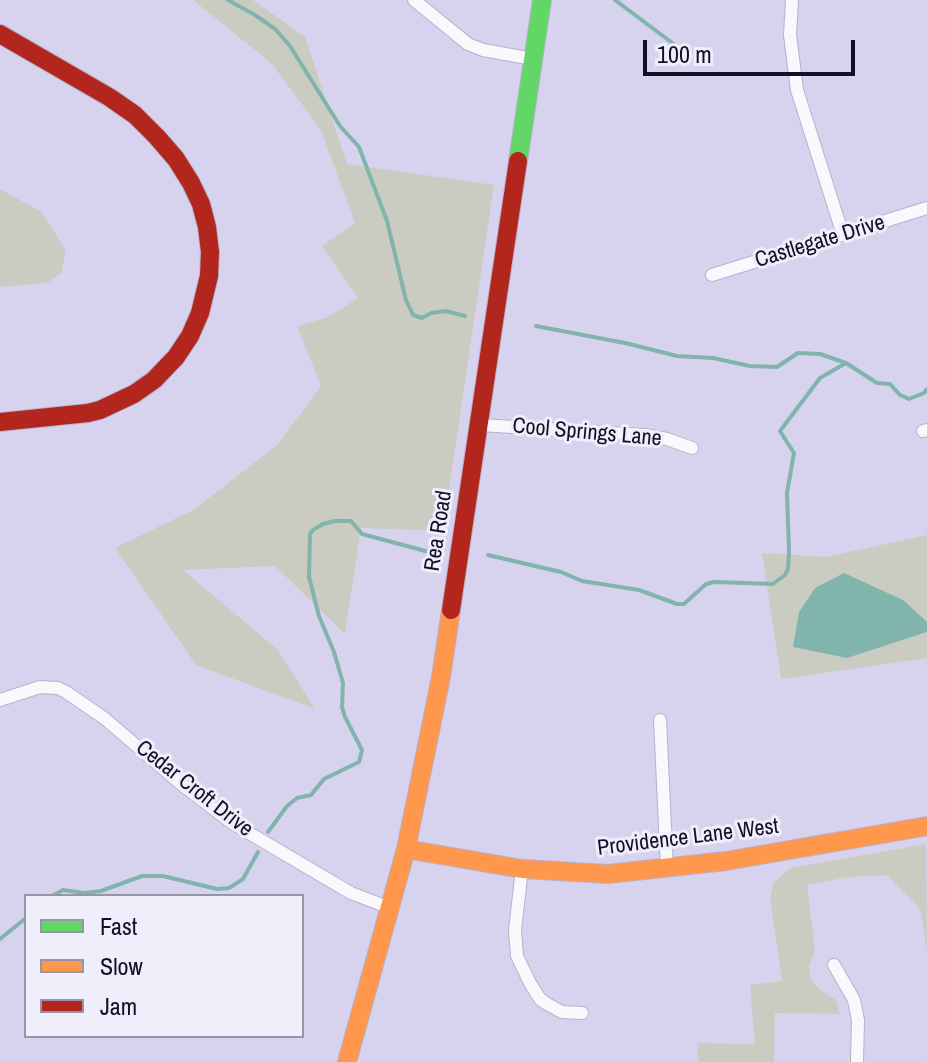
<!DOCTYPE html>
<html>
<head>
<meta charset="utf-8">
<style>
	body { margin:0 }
	#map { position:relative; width:927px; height:1062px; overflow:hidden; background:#d7d3ef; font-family:"Archivo Narrow",sans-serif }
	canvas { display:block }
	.legend { position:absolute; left:24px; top:894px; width:280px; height:144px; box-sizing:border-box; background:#efeefb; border:2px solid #9795a6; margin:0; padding:10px 14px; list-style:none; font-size:24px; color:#140f26 }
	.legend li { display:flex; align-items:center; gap:16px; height:40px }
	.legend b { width:40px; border:2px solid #9795a6 }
	.scale { position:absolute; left:643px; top:40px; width:212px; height:36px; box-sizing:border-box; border:4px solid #140f26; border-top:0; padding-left:10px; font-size:24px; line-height:28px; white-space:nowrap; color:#140f26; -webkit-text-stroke:6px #efeefb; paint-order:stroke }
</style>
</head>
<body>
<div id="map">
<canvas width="927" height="1062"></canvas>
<ul class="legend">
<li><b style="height:10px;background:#63d668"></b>Fast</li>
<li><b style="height:10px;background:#ff974d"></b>Slow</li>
<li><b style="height:10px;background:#b3261e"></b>Jam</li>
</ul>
<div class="scale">100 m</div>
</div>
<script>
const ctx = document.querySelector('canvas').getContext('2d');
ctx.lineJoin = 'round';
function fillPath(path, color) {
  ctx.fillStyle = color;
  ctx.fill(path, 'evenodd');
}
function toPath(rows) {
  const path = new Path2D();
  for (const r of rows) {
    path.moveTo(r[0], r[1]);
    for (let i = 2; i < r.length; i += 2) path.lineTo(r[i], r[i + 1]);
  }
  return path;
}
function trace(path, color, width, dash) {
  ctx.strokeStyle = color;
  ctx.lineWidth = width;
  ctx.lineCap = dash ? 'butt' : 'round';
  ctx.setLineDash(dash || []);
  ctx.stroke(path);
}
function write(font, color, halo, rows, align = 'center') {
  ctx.font = font + ' "Archivo Narrow",sans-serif';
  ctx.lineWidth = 6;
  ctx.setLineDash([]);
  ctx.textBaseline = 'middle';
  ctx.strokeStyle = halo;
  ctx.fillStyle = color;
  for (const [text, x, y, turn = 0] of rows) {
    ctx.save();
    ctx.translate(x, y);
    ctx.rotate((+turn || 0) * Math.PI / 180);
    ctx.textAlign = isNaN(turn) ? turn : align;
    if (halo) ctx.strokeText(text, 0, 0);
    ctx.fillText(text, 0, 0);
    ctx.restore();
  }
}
const green = toPath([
	[193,0,253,0,305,37,347,164,494,185,443,531,361,528,345,634,275,566,183,570,278,650,315,709,196,665,115,548,195,509,277,445,321,386,297,326,328,317,358,298,322,246,355,223,321,130,272,64],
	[0,189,42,212,66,251,61,273,47,283,0,287],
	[927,535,927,658,781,679,762,553,826,557],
	[926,844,927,949,920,909,886,875,849,877,807,885,815,950,809,966,811,978,819,989,836,1000,840,1014,775,1013,774,1062,698,1062,697,1043,755,1044,750,985,782,981,770,898,774,882,791,868]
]);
const water = toPath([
	[844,573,903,600,927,622,927,632,847,658,793,647,799,612,815,588]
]);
const stream = toPath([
	[228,0,255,15,275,29,290,46,340,126,359,147,387,221,406,300,413,315,422,318,431,313,446,311,465,316],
	[615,0,683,51],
	[536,326,625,343,677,356,713,358,750,366,777,367,798,353,820,354,846,363,877,383,890,384,900,395,909,399,924,393,927,389],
	[488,555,561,572,582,581,639,590,677,604,684,604,706,584,714,582,773,584,785,575,788,569,789,551,787,493,794,453,780,431,820,378,846,363],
	[268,832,287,806,297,798,311,795,324,779,359,762,362,750,345,717,342,707,343,683,334,652,319,616,309,577,310,534,313,530,323,524,335,521,351,521,362,534,429,552],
	[52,896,63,890,84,893,101,891,142,876,163,876,217,889,229,888,243,879,258,852],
	[0,939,26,918]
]);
const street = toPath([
	[414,0,468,44,483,50,533,59],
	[792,0,790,35,797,90,843,235],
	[712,275,927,208],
	[480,425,645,435,667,439,692,448],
	[923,431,927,430],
	[0,700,40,687,58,688,66,692,104,718,181,784,232,823,351,893,390,908],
	[660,720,667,868],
	[522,869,515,930,517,956,530,983,540,999,547,1004,562,1012,582,1013],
	[834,965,854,1000,858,1020,857,1062]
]);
const fast = toPath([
	[518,161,542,0]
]);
const slow = toPath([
	[406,849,522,869,608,874,726,861,927,826],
	[347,1062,406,849,441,677,451,610]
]);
const jam = toPath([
	[0,34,109,97,135,115,157,137,176,159,191,183,201,204,207,227,210,252,209,276,200,313,190,336,176,357,154,380,134,394,100,410,88,413,0,422],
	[451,610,518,161]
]);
const streetNames = [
	["Castlegate Drive",820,242,-17],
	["Cool Springs Lane",587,433,5],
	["Rea Road",439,531,-81],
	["Cedar Croft Drive",194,789,38],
	["Providence Lane West",688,838,-7]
];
fillPath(green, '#cbccc1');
fillPath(water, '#80b4ac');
trace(stream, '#80b4ac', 4);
trace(street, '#b6b2cb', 14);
trace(fast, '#b6b2cb', 20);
trace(slow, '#b6b2cb', 20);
trace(jam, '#b6b2cb', 20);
trace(street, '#f9f8fd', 12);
trace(fast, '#63d668', 18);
trace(slow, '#ff974d', 18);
trace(jam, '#b3261e', 18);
write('22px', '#140f26', '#efeefb', streetNames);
</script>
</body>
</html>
